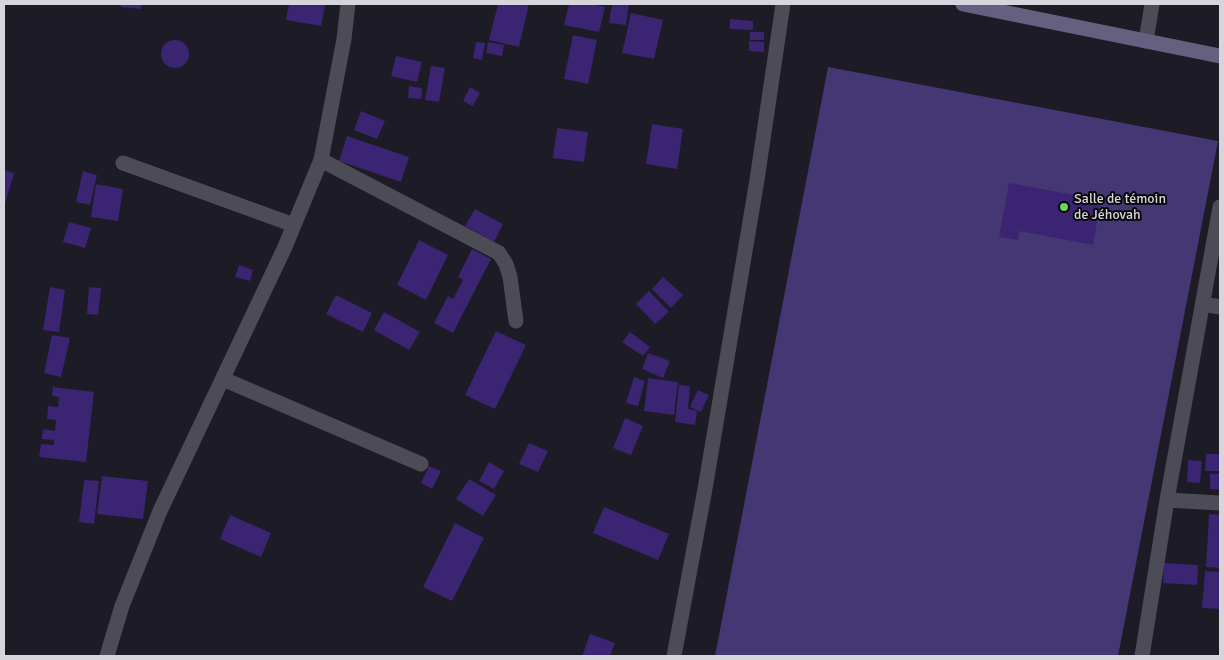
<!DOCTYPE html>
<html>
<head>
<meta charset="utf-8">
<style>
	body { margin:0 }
	#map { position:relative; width:1224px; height:660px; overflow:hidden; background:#1d1b25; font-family:Signika,sans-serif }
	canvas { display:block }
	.frame { position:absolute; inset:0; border:5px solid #d6d5dc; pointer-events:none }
</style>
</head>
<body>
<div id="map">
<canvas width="1224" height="660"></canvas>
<div class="frame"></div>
</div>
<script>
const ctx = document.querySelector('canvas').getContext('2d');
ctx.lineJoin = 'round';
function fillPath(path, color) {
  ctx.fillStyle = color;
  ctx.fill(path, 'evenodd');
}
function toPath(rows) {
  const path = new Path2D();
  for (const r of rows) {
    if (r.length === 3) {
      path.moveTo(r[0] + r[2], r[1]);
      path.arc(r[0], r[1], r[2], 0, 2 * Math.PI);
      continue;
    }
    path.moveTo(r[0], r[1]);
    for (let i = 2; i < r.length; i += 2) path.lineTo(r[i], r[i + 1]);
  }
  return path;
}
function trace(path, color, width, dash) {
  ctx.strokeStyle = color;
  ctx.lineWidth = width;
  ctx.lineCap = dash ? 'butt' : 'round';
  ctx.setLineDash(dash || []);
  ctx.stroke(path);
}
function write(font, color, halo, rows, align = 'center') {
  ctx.font = font + ' Signika,sans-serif';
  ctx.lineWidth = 4;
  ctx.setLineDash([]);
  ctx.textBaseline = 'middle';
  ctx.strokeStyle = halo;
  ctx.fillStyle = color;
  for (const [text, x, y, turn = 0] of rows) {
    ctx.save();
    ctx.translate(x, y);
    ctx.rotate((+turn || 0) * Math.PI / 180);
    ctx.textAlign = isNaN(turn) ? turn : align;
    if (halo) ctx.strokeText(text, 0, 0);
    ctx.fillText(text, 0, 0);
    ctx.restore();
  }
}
const green = toPath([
	[828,67,1218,141,1118,656,715,656]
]);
const building = toPath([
	[121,4,142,4,141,9,121,7],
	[289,4,325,5,321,26,286,20],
	[498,4,529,4,519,47,489,40],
	[569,4,591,4,605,7,599,32,564,25],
	[612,4,629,4,626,25,609,23],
	[631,13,663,20,654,59,622,53],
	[730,19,753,21,753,30,730,29],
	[750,32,764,32,764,40,750,40],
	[573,35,597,40,588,84,564,79],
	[175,54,14],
	[749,41,764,42,764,52,749,51],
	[476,42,485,43,482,60,473,58],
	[488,42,504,45,502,56,486,53],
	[396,56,422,62,417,82,391,76],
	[431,66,445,68,439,102,425,100],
	[409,86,422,88,421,99,408,98],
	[470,87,480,93,473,106,463,101],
	[361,111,385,121,377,139,354,130],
	[652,124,683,129,677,169,646,164],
	[557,128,588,132,584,162,553,158],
	[347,136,409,157,401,182,339,161],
	[4,170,14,173,4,207],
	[83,171,97,175,90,205,76,202],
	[1009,183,1101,200,1093,245,1020,231,1018,240,999,237],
	[96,184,123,189,118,221,91,217],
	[475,209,503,224,494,242,465,226],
	[69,222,91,228,85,248,63,242],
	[419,240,448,255,426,300,397,285],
	[472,249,491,259,453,333,434,323,448,296,453,299,463,280,458,277],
	[239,265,253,270,250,281,235,277],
	[663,277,683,295,671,308,652,289],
	[50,287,65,290,59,332,43,330],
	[89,287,101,288,98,315,87,314],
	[649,291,669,312,655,324,636,304],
	[336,295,372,313,363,332,326,314],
	[384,312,420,332,409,350,374,330],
	[496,331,526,345,495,409,465,395],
	[630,332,650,347,643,356,622,342],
	[52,335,70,338,61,377,44,373],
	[648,353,670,361,663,378,642,369],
	[634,377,645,381,638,406,626,403],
	[648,378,678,382,674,415,644,411],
	[679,385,690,386,688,409,697,411,695,425,675,422],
	[53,387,94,392,86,462,39,457,41,444,54,445,54,440,42,439,43,429,55,431,56,420,47,419,48,406,58,407,59,397,52,396],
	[698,390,709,395,701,412,690,407],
	[625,418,643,426,631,455,613,448],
	[529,443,548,451,538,472,519,464],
	[1206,454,1220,454,1220,471,1205,471],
	[1188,460,1202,461,1200,483,1187,482],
	[489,462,504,471,494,489,479,481],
	[429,466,441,471,432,489,421,483],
	[1210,474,1220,474,1220,490,1210,489],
	[102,476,148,481,143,519,97,514],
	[469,479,496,495,483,516,456,499],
	[84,480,99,481,94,524,79,522],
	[604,507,669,534,658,560,593,533],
	[1209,514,1220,515,1220,568,1206,567],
	[230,515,271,533,261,557,220,539],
	[455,523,484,538,452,601,423,587],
	[1164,563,1198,565,1197,585,1163,583],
	[1205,571,1220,572,1220,609,1202,608],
	[590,634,615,643,610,656,582,656]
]);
const street = toPath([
	[1146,41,1152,4],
	[321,160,499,253,506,264,510,277,516,321],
	[123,163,294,225],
	[1203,304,1220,307],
	[223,379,421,464],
	[1167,500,1220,503],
	[107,656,122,606,160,511,284,249,321,160,344,39,348,4],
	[674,656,705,489,757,180,783,4],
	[1142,656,1167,500,1220,207]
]);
const secondary = toPath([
	[963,4,1220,56]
]);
const markers = [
	[1064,207,5,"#6dd361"]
];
const poiNames = [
	["Salle de témoin",1074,199],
	["de Jéhovah",1074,215]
];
fillPath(green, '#453773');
fillPath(building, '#3b2471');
trace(street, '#4d4b56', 15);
trace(secondary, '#655f80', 15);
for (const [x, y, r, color] of markers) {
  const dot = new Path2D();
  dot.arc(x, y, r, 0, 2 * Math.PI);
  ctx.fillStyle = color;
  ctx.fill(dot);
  trace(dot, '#07070a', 2);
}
write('14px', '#d6d5dc', '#07070a', poiNames, 'left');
</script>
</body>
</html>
